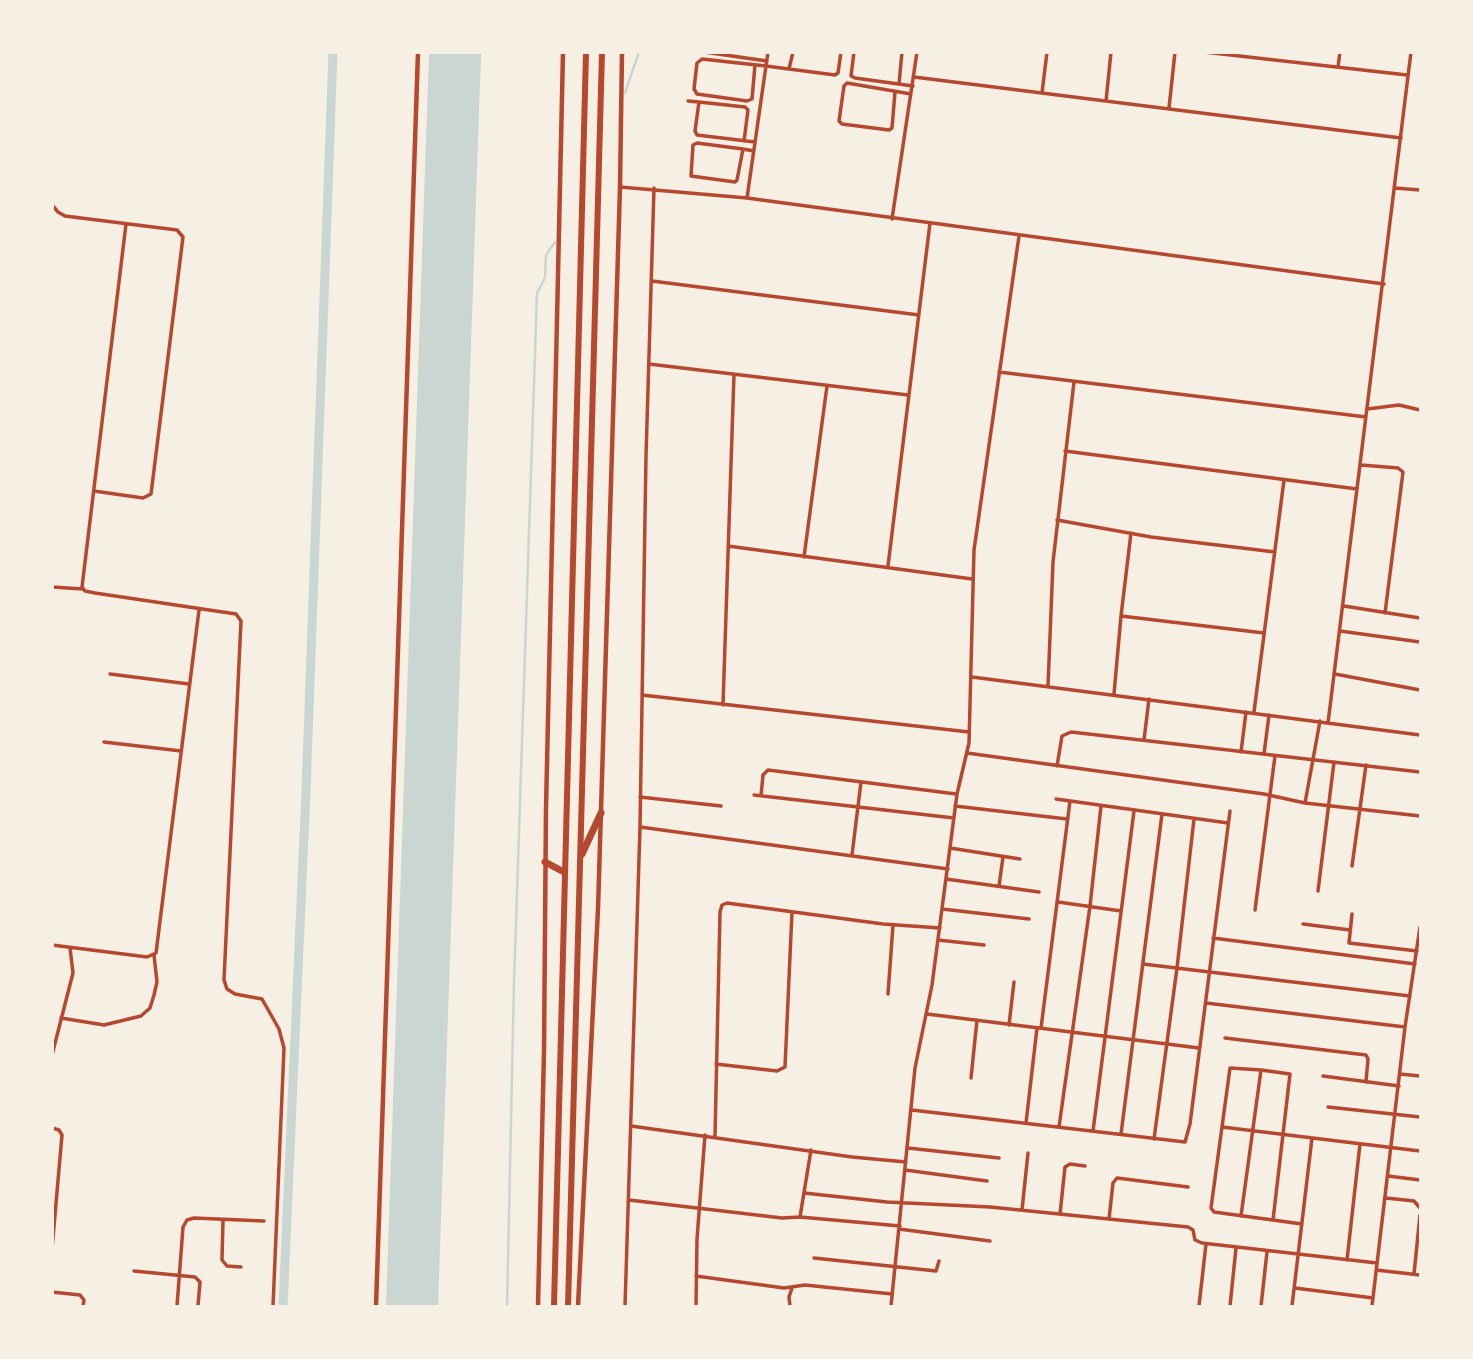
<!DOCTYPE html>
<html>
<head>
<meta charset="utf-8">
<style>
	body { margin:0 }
	#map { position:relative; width:1473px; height:1359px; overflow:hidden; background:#f6efe4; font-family:"Public Sans",sans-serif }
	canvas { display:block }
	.frame { position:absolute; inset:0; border:54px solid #f6efe4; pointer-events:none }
</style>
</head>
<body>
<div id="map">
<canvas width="1473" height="1359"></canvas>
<div class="frame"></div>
</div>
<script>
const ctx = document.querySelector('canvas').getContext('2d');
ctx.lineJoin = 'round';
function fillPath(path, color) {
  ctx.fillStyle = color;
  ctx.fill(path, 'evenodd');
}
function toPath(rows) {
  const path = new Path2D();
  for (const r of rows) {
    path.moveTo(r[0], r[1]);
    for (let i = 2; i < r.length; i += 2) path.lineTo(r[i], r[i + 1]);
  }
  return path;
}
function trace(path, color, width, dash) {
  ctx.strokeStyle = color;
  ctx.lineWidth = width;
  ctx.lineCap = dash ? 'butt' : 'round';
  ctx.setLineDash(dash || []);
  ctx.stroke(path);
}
const water = toPath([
	[429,53,481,53,438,1306,386,1306]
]);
const stream = toPath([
	[625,93,639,52],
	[507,1306,514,982,537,293,545,278,546,255,555,242]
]);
const canal = toPath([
	[283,1306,306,791,333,52]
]);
const minor = toPath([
	[704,52,767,61],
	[854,52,851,76,855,78,913,86],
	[1204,52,1407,75],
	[755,65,752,99,747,101,697,94,694,89,697,63,702,59,766,66,835,75,838,73,841,52],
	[1338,67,1340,52],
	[789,69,793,52],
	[914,77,1401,138],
	[899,84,902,52],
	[895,92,892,128,889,130,842,124,839,121,844,86,847,83,911,94],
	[1042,93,1047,52],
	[688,101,699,102,695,131,697,135,755,142],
	[1106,101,1111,52],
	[699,102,745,107,748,110,744,141],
	[1169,108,1175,52],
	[743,149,737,180,735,182,691,176,693,145,697,143,743,149,754,151],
	[620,187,747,198,1384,284],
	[1395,188,1420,190],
	[747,198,768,52],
	[52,205,58,212,65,216,177,230,183,237,151,494,143,498,94,491],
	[892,219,917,52],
	[126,224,82,587,85,591,95,593,236,614,241,621,224,980,227,989,235,994,262,999,279,1029,284,1048,273,1306],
	[652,281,919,315],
	[649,364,908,395],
	[999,372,1366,417],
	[1367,409,1399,405,1420,410],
	[1065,451,1357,489],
	[1361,465,1398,468,1403,472,1385,613],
	[1057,520,1151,537,1275,552],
	[728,546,972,579],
	[804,557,827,386],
	[888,566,930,223],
	[52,587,83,589],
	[1344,606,1420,618],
	[1121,616,1264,633],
	[1340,631,1420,642],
	[110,674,189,684],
	[1335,674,1420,690],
	[972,677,1420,735],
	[1048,686,1053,562,1074,382],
	[1114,694,1121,616,1131,533],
	[642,695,969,732],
	[723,705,734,374],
	[1254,712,1284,480],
	[1328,723,1411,52],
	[1144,740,1149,699],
	[104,742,181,751],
	[1241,752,1246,712],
	[967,753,1264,794,1305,803,1420,816],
	[1264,754,1269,715],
	[1057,766,1062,736,1071,732,1420,772],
	[754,795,954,818],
	[761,796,763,775,768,770,956,794],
	[640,797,721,806],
	[1056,799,1228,823],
	[1305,803,1320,721],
	[955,806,1067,819],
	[640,827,948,869],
	[950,848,1020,859],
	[852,855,861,782],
	[1352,866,1366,765],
	[946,879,1039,892],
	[999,886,1003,857],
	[1318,891,1334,762],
	[1058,902,1121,911],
	[942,909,1029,919],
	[1255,910,1275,756],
	[1352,914,1349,943,1417,951],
	[1303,924,1350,930],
	[1213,938,1415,964],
	[938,940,984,945],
	[52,945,147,957,156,953,199,610],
	[1143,964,1410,996],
	[888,994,893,925],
	[1206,1003,1405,1027],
	[927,1014,1199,1048],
	[61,1018,104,1025,141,1016,150,1008,154,995,157,982,154,955],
	[1009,1025,1014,982],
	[1041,1028,1070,801],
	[1225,1038,1366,1055,1368,1059,1366,1082],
	[52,1055,73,973,70,948],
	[716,1064,777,1071,785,1067,792,912],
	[1261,1070,1230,1068,1211,1208,1214,1212,1302,1224],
	[1400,1074,1420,1076],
	[1323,1076,1399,1086],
	[971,1078,977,1020],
	[1328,1107,1420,1117],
	[912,1110,1185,1142,1190,1124,1230,811],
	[1026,1123,1037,1028],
	[631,1126,852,1157,906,1162],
	[1059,1127,1090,906,1101,806],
	[1222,1127,1420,1151],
	[52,1128,59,1130,62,1135,52,1249],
	[1093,1131,1134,811],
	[1121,1134,1162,814],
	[715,1136,720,912,722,905,727,903,883,924,940,928],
	[1154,1139,1177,968,1194,819],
	[908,1148,999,1158],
	[905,1170,987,1181],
	[1388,1176,1420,1180],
	[804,1193,887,1202,990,1207,1188,1227,1193,1230,1195,1240,1202,1243,1377,1263],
	[1386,1198,1414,1201,1420,1208],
	[629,1200,782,1218,800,1217,900,1226],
	[1022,1210,1028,1153],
	[1060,1214,1065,1167,1070,1164,1085,1166],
	[1241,1216,1261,1070,1290,1074,1273,1220],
	[800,1217,811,1150],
	[1109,1219,1113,1183,1117,1178,1188,1187],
	[223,1220,222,1260,227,1266,241,1267],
	[899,1229,990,1241],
	[814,1258,936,1271,939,1261],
	[1347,1260,1360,1144],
	[1376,1270,1420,1275],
	[134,1271,195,1277,200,1282,198,1306],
	[1414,1274,1420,1215],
	[696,1276,784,1288,805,1285,892,1294],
	[1295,1288,1373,1298],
	[52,1292,80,1295,84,1300,83,1306],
	[177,1306,183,1227,187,1220,194,1218,264,1221],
	[625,1306,640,827,646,456,654,188],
	[696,1306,697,1239,705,1135],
	[790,1306,789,1297,792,1288],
	[891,1306,915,1068,932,985,957,794,969,743,974,550,1019,236],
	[1199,1306,1206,1244],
	[1230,1306,1236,1248],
	[1261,1306,1267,1252],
	[1292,1306,1312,1138],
	[1372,1306,1405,1027,1420,927]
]);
const tertiary = toPath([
	[376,1306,418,52],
	[538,1306,544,1051,546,808,563,52],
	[578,1306,598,909,620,187,622,52]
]);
const trunk = toPath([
	[554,1306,586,52],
	[568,1306,602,52]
]);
const motorway = toPath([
	[582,854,601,813],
	[545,862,564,872]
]);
fillPath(water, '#c9d6d2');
trace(stream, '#c9d6d2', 2.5);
trace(canal, '#c9d6d2', 9);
trace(minor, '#b5482f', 3.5);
trace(tertiary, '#b5482f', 4.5);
trace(trunk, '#b5482f', 6);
trace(motorway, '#b5482f', 7);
</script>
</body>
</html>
